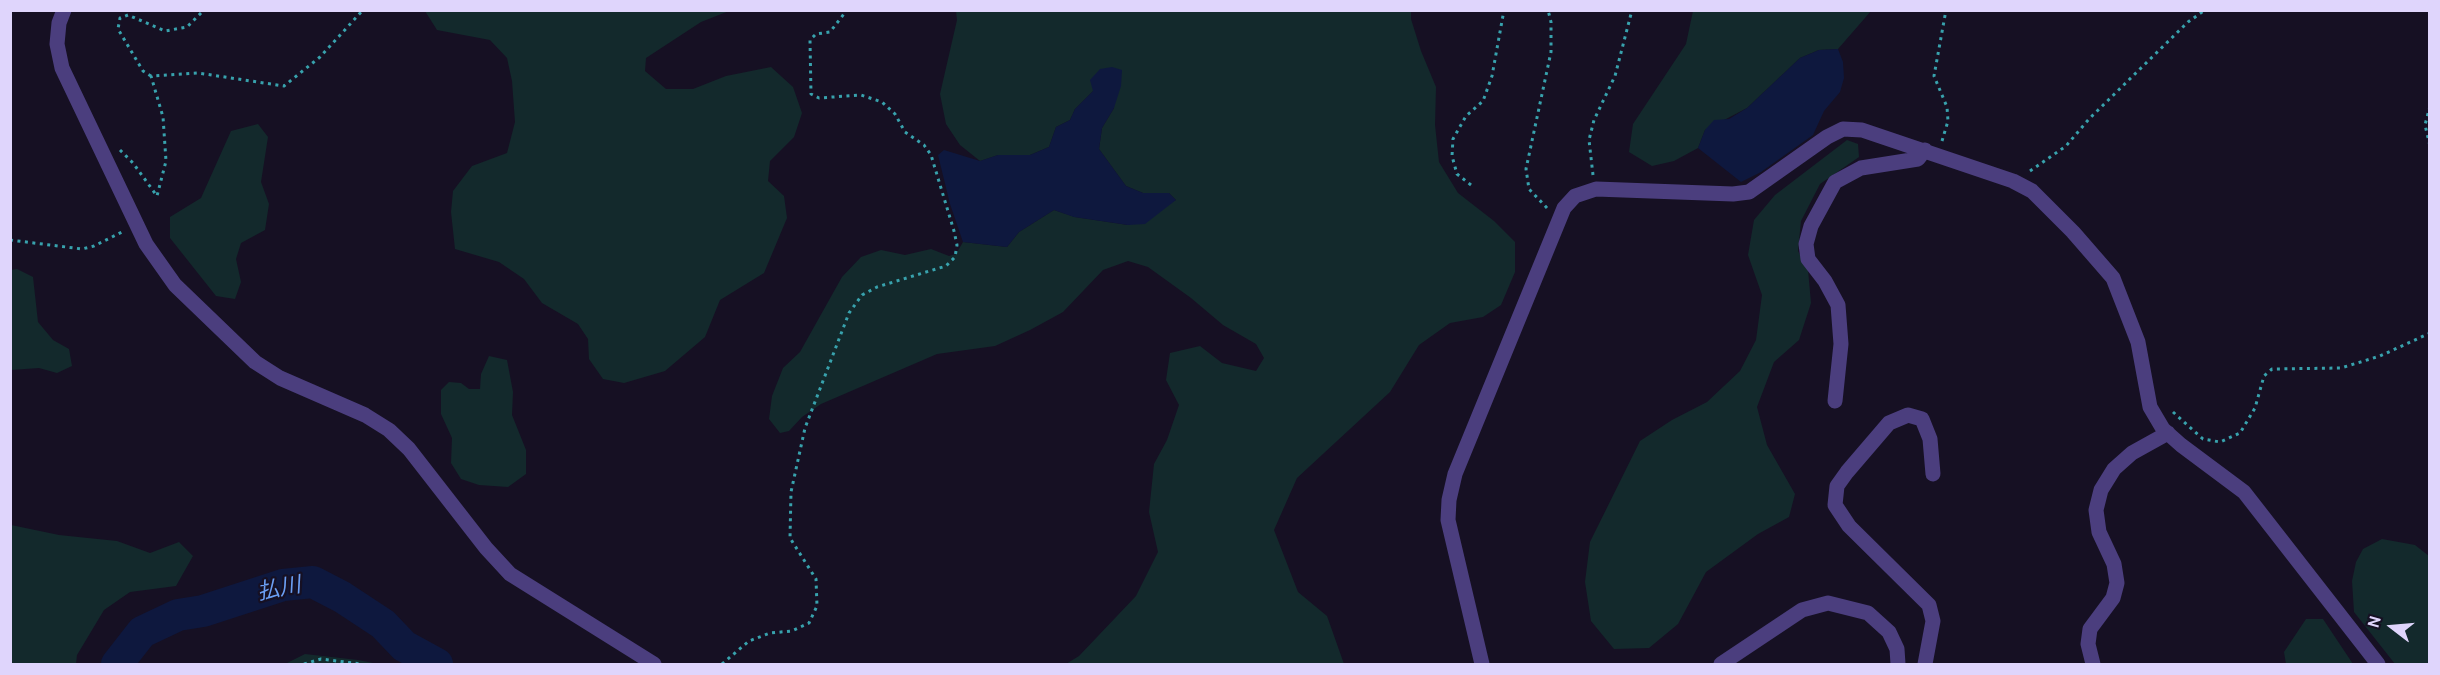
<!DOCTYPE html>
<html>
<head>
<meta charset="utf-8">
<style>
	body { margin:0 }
	#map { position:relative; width:2440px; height:675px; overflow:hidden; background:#161023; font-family:Cabin,sans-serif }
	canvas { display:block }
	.frame { position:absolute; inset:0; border:12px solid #dfd5fc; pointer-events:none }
	.north { position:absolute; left:2362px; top:597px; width:60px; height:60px; -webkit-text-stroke:4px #161023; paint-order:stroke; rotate:286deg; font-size:16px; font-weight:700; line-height:24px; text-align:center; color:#dfd5fc }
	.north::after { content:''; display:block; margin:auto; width:21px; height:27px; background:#dfd5fc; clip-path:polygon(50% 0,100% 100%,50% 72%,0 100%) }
</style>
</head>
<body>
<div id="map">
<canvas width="2440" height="675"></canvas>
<div class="frame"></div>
<div class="north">N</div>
</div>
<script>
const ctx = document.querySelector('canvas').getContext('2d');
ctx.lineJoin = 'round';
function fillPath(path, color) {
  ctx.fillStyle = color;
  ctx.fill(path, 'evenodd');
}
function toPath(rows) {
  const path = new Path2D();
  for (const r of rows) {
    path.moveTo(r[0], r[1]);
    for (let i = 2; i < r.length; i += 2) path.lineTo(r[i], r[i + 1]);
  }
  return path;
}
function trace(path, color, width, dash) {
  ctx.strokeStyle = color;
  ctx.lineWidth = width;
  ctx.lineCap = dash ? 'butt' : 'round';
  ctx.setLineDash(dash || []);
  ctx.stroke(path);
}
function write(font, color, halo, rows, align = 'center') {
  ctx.font = font + ' Cabin,"Noto Sans JP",sans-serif';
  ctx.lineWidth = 4.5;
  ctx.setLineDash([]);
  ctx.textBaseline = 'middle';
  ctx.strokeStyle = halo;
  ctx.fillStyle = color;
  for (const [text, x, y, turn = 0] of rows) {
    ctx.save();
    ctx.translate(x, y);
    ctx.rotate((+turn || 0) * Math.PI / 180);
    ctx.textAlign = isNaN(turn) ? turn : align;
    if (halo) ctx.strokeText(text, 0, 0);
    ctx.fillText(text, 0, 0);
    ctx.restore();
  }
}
const green = toPath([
	[425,11,729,11,701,22,646,58,645,71,666,89,693,89,726,76,771,67,793,87,802,113,794,137,770,161,768,181,784,196,787,218,764,273,720,300,705,337,665,371,624,383,603,379,589,359,588,339,578,324,542,303,524,279,499,262,455,249,451,212,453,191,472,166,507,153,515,122,512,81,507,58,490,40,437,30],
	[956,11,1411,11,1411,19,1421,51,1436,87,1435,125,1439,162,1458,193,1494,221,1515,242,1515,272,1501,305,1483,317,1450,323,1419,345,1390,392,1297,478,1274,530,1298,592,1327,616,1344,664,1066,664,1079,656,1136,596,1158,552,1149,512,1154,464,1167,440,1179,405,1166,380,1170,353,1200,346,1222,363,1256,371,1264,358,1256,344,1223,325,1191,298,1148,267,1128,261,1103,270,1063,312,1030,330,995,346,937,354,821,404,802,417,789,431,780,433,769,419,772,396,783,368,800,352,842,277,861,257,881,250,905,255,931,249,949,256,956,254,963,242,1007,247,1019,232,1054,210,1075,217,1128,225,1176,200,1169,193,1143,193,1126,186,1099,149,1102,128,1114,108,1093,91,1075,109,1070,120,1056,127,1049,147,1030,155,998,155,980,161,960,145,946,124,940,94,957,20],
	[1693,11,1871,11,1838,49,1819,50,1800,58,1747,108,1705,130,1698,148,1674,161,1652,166,1629,152,1633,124,1686,44],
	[258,124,268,137,261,182,269,204,265,230,241,243,236,259,241,282,235,299,216,296,170,238,170,217,201,198,231,131],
	[1847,140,1858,144,1859,157,1820,184,1801,221,1798,251,1808,270,1811,303,1799,340,1774,362,1757,407,1767,445,1795,494,1789,517,1758,534,1706,572,1678,624,1649,648,1614,649,1591,621,1585,582,1590,542,1640,441,1672,420,1707,402,1740,371,1756,340,1762,295,1748,255,1754,220,1775,195],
	[17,269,33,277,38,322,53,340,69,349,72,366,57,373,39,368,11,370,11,270],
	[489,356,507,360,513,392,512,415,526,450,526,474,508,487,479,485,461,479,451,463,452,438,441,414,441,390,449,382,461,383,469,389,480,389,481,374],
	[11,525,59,535,117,541,150,553,179,542,193,556,176,586,130,592,104,610,77,655,76,664,11,664],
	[2382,539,2415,545,2429,556,2429,664,2395,664,2354,612,2352,581,2356,562,2363,549],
	[2306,619,2323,619,2353,664,2286,664,2284,652],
	[305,654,358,660,378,664,285,664]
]);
const water = toPath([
	[1838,49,1843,62,1844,78,1840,92,1824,111,1813,135,1761,172,1741,182,1698,148,1705,130,1714,120,1729,119,1747,108,1800,58,1819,50],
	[1112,67,1122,70,1121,86,1114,108,1102,128,1099,149,1126,186,1143,193,1169,193,1176,200,1145,224,1128,225,1074,217,1054,210,1019,232,1007,247,963,242,950,204,938,155,944,150,980,161,998,155,1030,155,1049,147,1056,127,1070,120,1075,109,1093,91,1090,80,1100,69]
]);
const river = toPath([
	[117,664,142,632,178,615,203,611,283,585,313,582,342,597,383,624,404,646,437,664]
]);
const path = toPath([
	[151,76,143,71,118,29,120,18,128,15,165,31,187,27,204,10],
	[2430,106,2425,125,2430,146],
	[1942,141,1948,121,1947,107,1934,76,1946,10],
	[120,150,133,163,157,196,166,161,163,117,151,76,198,73,284,86,320,57,363,10],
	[2030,171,2066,146,2089,119,2188,22,2205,10],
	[1593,175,1589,140,1594,120,1615,76,1632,10],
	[1471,185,1457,174,1452,156,1453,139,1466,116,1483,101,1492,76,1504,10],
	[1547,208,1529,189,1526,169,1551,52,1551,22,1548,10],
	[10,240,82,249,94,246,124,231],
	[2173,412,2203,439,2220,442,2240,433,2255,408,2264,376,2272,369,2341,368,2380,356,2430,333],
	[304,664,321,659,361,664],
	[722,664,749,641,770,633,792,631,809,623,817,606,816,579,790,538,791,492,805,428,849,313,862,295,877,287,946,266,955,257,957,245,954,231,931,155,924,145,905,132,895,114,882,102,861,95,819,98,811,94,810,40,816,34,830,32,847,10]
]);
const street = toPath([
	[64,10,59,23,57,44,62,68,146,244,175,285,255,362,280,378,365,415,389,430,409,449,486,548,510,574,654,664],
	[1835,401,1841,344,1838,305,1825,281,1808,259,1806,244,1811,226,1835,182,1861,168,1918,159,1925,150],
	[1482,664,1448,520,1449,500,1455,474,1564,208,1575,196,1596,189,1733,194,1749,192,1827,137,1843,129,1862,130,2013,181,2032,191,2073,232,2113,278,2138,342,2150,407,2163,429,2181,445,2244,492,2378,664],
	[1721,664,1802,610,1828,603,1868,613,1889,632,1897,649,1898,664],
	[1925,664,1933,621,1929,605,1849,526,1835,505,1837,486,1847,472,1889,423,1908,415,1922,419,1930,439,1933,474],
	[2093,664,2088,644,2090,629,2113,598,2117,583,2114,564,2099,532,2096,510,2101,490,2114,469,2132,453,2168,433]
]);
const waterNames = [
	["払川",279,589,-11]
];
fillPath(green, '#13292c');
fillPath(water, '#0e183e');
trace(river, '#0e183e', 32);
trace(path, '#38a2ad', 3, [3, 4.5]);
trace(street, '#4b3e7e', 15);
write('italic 22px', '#6b9ff4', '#161023', waterNames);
</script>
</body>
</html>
